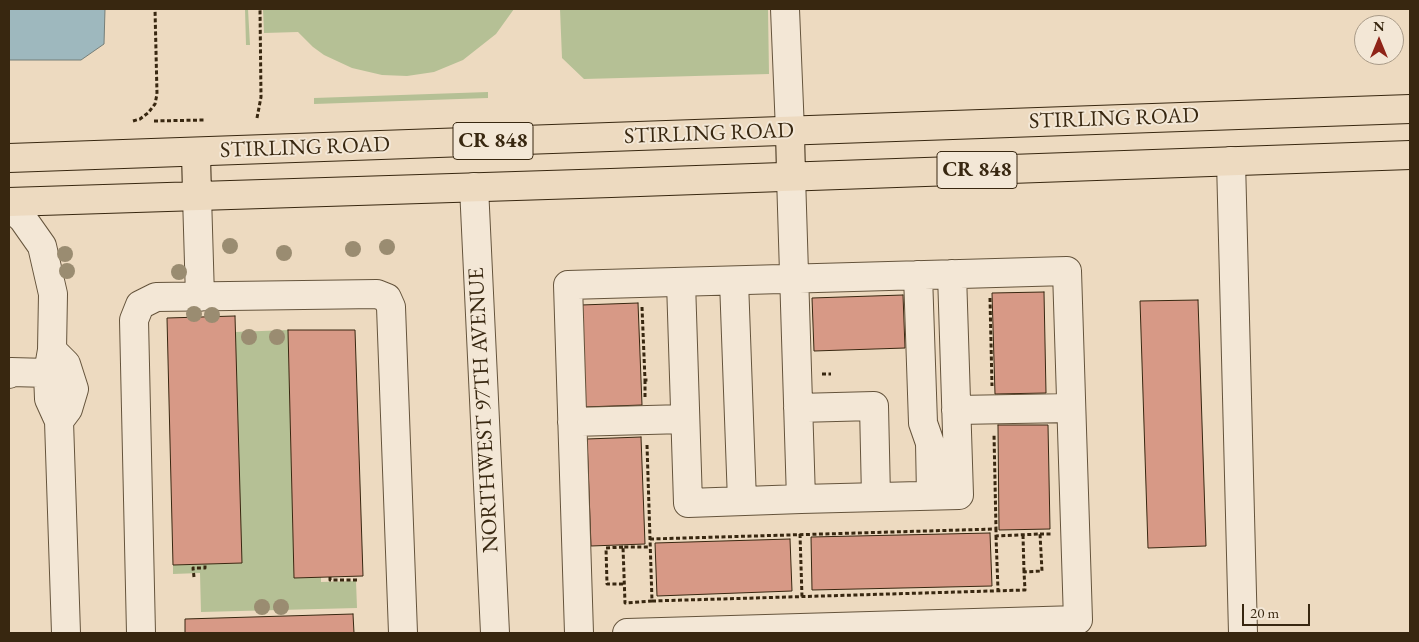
<!DOCTYPE html>
<html>
<head>
<meta charset="utf-8">
<style>
	body { margin:0 }
	#map { position:relative; width:1419px; height:642px; overflow:hidden; background:#eddac0; font-family:"EB Garamond",serif }
	canvas { display:block }
	.frame { position:absolute; inset:0; border:10px solid #382710; pointer-events:none }
	.north { position:absolute; left:1354px; top:15px; width:50px; height:50px; box-sizing:border-box; background:#f3e7d6; border:1px solid #a89a87; border-radius:50%; rotate:0deg; font-size:14px; font-weight:700; line-height:20px; text-align:center; color:#382710 }
	.north::after { content:''; display:block; margin:auto; width:18px; height:22px; background:#8f2418; clip-path:polygon(50% 0,100% 100%,50% 72%,0 100%) }
	.scale { position:absolute; left:1242px; top:604px; width:68px; height:22px; box-sizing:border-box; border:2px solid #382710; border-top:0; padding-left:6px; font-size:15px; line-height:18px; white-space:nowrap; color:#382710; -webkit-text-stroke:4px #f3e7d6; paint-order:stroke }
</style>
</head>
<body>
<div id="map">
<canvas width="1419" height="642"></canvas>
<div class="frame"></div>
<div class="north">N</div>
<div class="scale">20 m</div>
</div>
<script>
const ctx = document.querySelector('canvas').getContext('2d');
ctx.lineJoin = 'round';
function fillPath(path, color) {
  ctx.fillStyle = color;
  ctx.fill(path, 'evenodd');
}
function toPath(rows) {
  const path = new Path2D();
  for (const r of rows) {
    path.moveTo(r[0], r[1]);
    for (let i = 2; i < r.length; i += 2) path.lineTo(r[i], r[i + 1]);
  }
  return path;
}
function trace(path, color, width, dash) {
  ctx.strokeStyle = color;
  ctx.lineWidth = width;
  ctx.lineCap = dash ? 'butt' : 'round';
  ctx.setLineDash(dash || []);
  ctx.stroke(path);
}
function write(font, color, halo, rows, align = 'center') {
  ctx.font = font + ' "EB Garamond",serif';
  ctx.lineWidth = 4;
  ctx.setLineDash([]);
  ctx.textBaseline = 'middle';
  ctx.strokeStyle = halo;
  ctx.fillStyle = color;
  for (const [text, x, y, turn = 0] of rows) {
    ctx.save();
    ctx.translate(x, y);
    ctx.rotate((+turn || 0) * Math.PI / 180);
    ctx.textAlign = isNaN(turn) ? turn : align;
    if (halo) ctx.strokeText(text, 0, 0);
    ctx.fillText(text, 0, 0);
    ctx.restore();
  }
}
const green = toPath([
	[245,9,248,9,250,45,246,45],
	[263,9,514,9,496,34,463,60,434,72,407,76,382,75,352,68,324,55,313,47,298,32,264,33],
	[560,9,768,9,769,74,584,79,562,58],
	[488,92,488,98,314,104,314,98],
	[288,330,294,578,321,577,321,582,356,581,357,608,201,612,200,573,173,574,173,565,241,563,235,332]
]);
const water = toPath([
	[9,9,105,9,104,44,81,60,9,60,9,9]
]);
const building = toPath([
	[1044,292,1046,393,995,394,992,293,1044,292],
	[903,295,905,348,814,351,812,298,903,295],
	[1198,300,1206,546,1148,548,1140,301,1198,300],
	[638,303,642,405,584,407,581,305,638,303],
	[235,316,242,563,173,565,167,318,235,316],
	[288,330,355,330,363,576,294,578,288,330],
	[998,425,1048,425,1050,529,999,530,998,425],
	[641,437,645,544,591,546,587,439,641,437],
	[990,533,992,586,812,590,811,537,990,533],
	[790,539,792,591,657,596,655,543,790,539],
	[353,614,354,633,185,633,185,619,353,614]
]);
const path = toPath([
	[257,118,261,97,260,9],
	[133,121,140,119,148,113,155,104,157,94,155,9],
	[154,121,205,120],
	[990,298,992,386],
	[642,307,645,380,649,380],
	[822,374,831,374],
	[645,380,645,397],
	[647,445,652,601,625,603,623,547,650,547],
	[800,534,802,597],
	[1040,534,1052,534],
	[1023,535,1024,572],
	[996,536,998,590],
	[650,539,996,529,994,434],
	[623,547,606,548,607,584,625,584],
	[194,577,193,568,205,568,205,565],
	[330,577,330,580,359,580],
	[652,601,1025,590,1024,572,1042,571,1040,534,996,536,996,529]
]);
const minor = toPath([
	[785,9,790,131],
	[1231,161,1243,633],
	[791,176,801,499,959,495,952,274],
	[474,187,495,633],
	[197,196,200,297],
	[9,206,23,219,42,246,53,294,52,350,48,373],
	[918,275,923,423,930,443,931,495],
	[734,281,742,501],
	[681,282,688,503,801,499],
	[52,350,66,364,74,389,68,409,59,421],
	[9,374,11,372,48,373,49,399,59,421,66,633],
	[798,408,874,406,876,497],
	[956,410,1071,408],
	[572,422,685,419],
	[141,633,134,320,140,305,156,297,377,294,387,298,391,307,403,633],
	[579,633,568,285,1067,271,1078,620,627,633]
]);
const major = toPath([
	[790,131,791,176],
	[196,152,197,196],
	[9,158,1410,109],
	[9,202,611,183,1410,155]
]);
const trees = [
	[230,246],
	[387,247],
	[353,249],
	[284,253],
	[65,254],
	[67,271],
	[179,272],
	[194,314],
	[212,315],
	[249,337],
	[277,337],
	[262,607],
	[281,607]
];
const shields = [
	[493,141,80],
	[977,170,80]
];
const shieldNames = [
	["CR 848",493,141],
	["CR 848",977,170]
];
const streetNames = [
	["STIRLING ROAD",1114,119,-2],
	["STIRLING ROAD",709,134,-2],
	["STIRLING ROAD",305,148,-2],
	["NORTHWEST 97TH AVENUE",484,410,-93]
];
fillPath(green, '#b5c095');
fillPath(water, '#9eb8be');
trace(water, '#757e78', 1);
fillPath(building, '#d79986');
trace(building, '#382710', 1);
trace(minor, '#65543c', 30);
trace(major, '#382710', 30);
trace(path, '#382710', 3, [4, 2.5]);
trace(minor, '#f3e7d6', 28);
trace(major, '#eddac0', 28);
ctx.fillStyle = '#9a8c71';
for (const [x, y] of trees) {
  ctx.beginPath();
  ctx.arc(x, y, 8, 0, 2 * Math.PI);
  ctx.fill();
}
for (const [x, y, w] of shields) {
  const box = new Path2D();
  box.roundRect(x - w / 2, y - 18.5, w, 37, 4);
  ctx.fillStyle = '#f3e7d6';
  ctx.fill(box);
  trace(box, '#382710', 1);
}
write('bold 21px', '#382710', null, shieldNames);
write('22px', '#382710', '#f3e7d6', streetNames);
</script>
</body>
</html>
